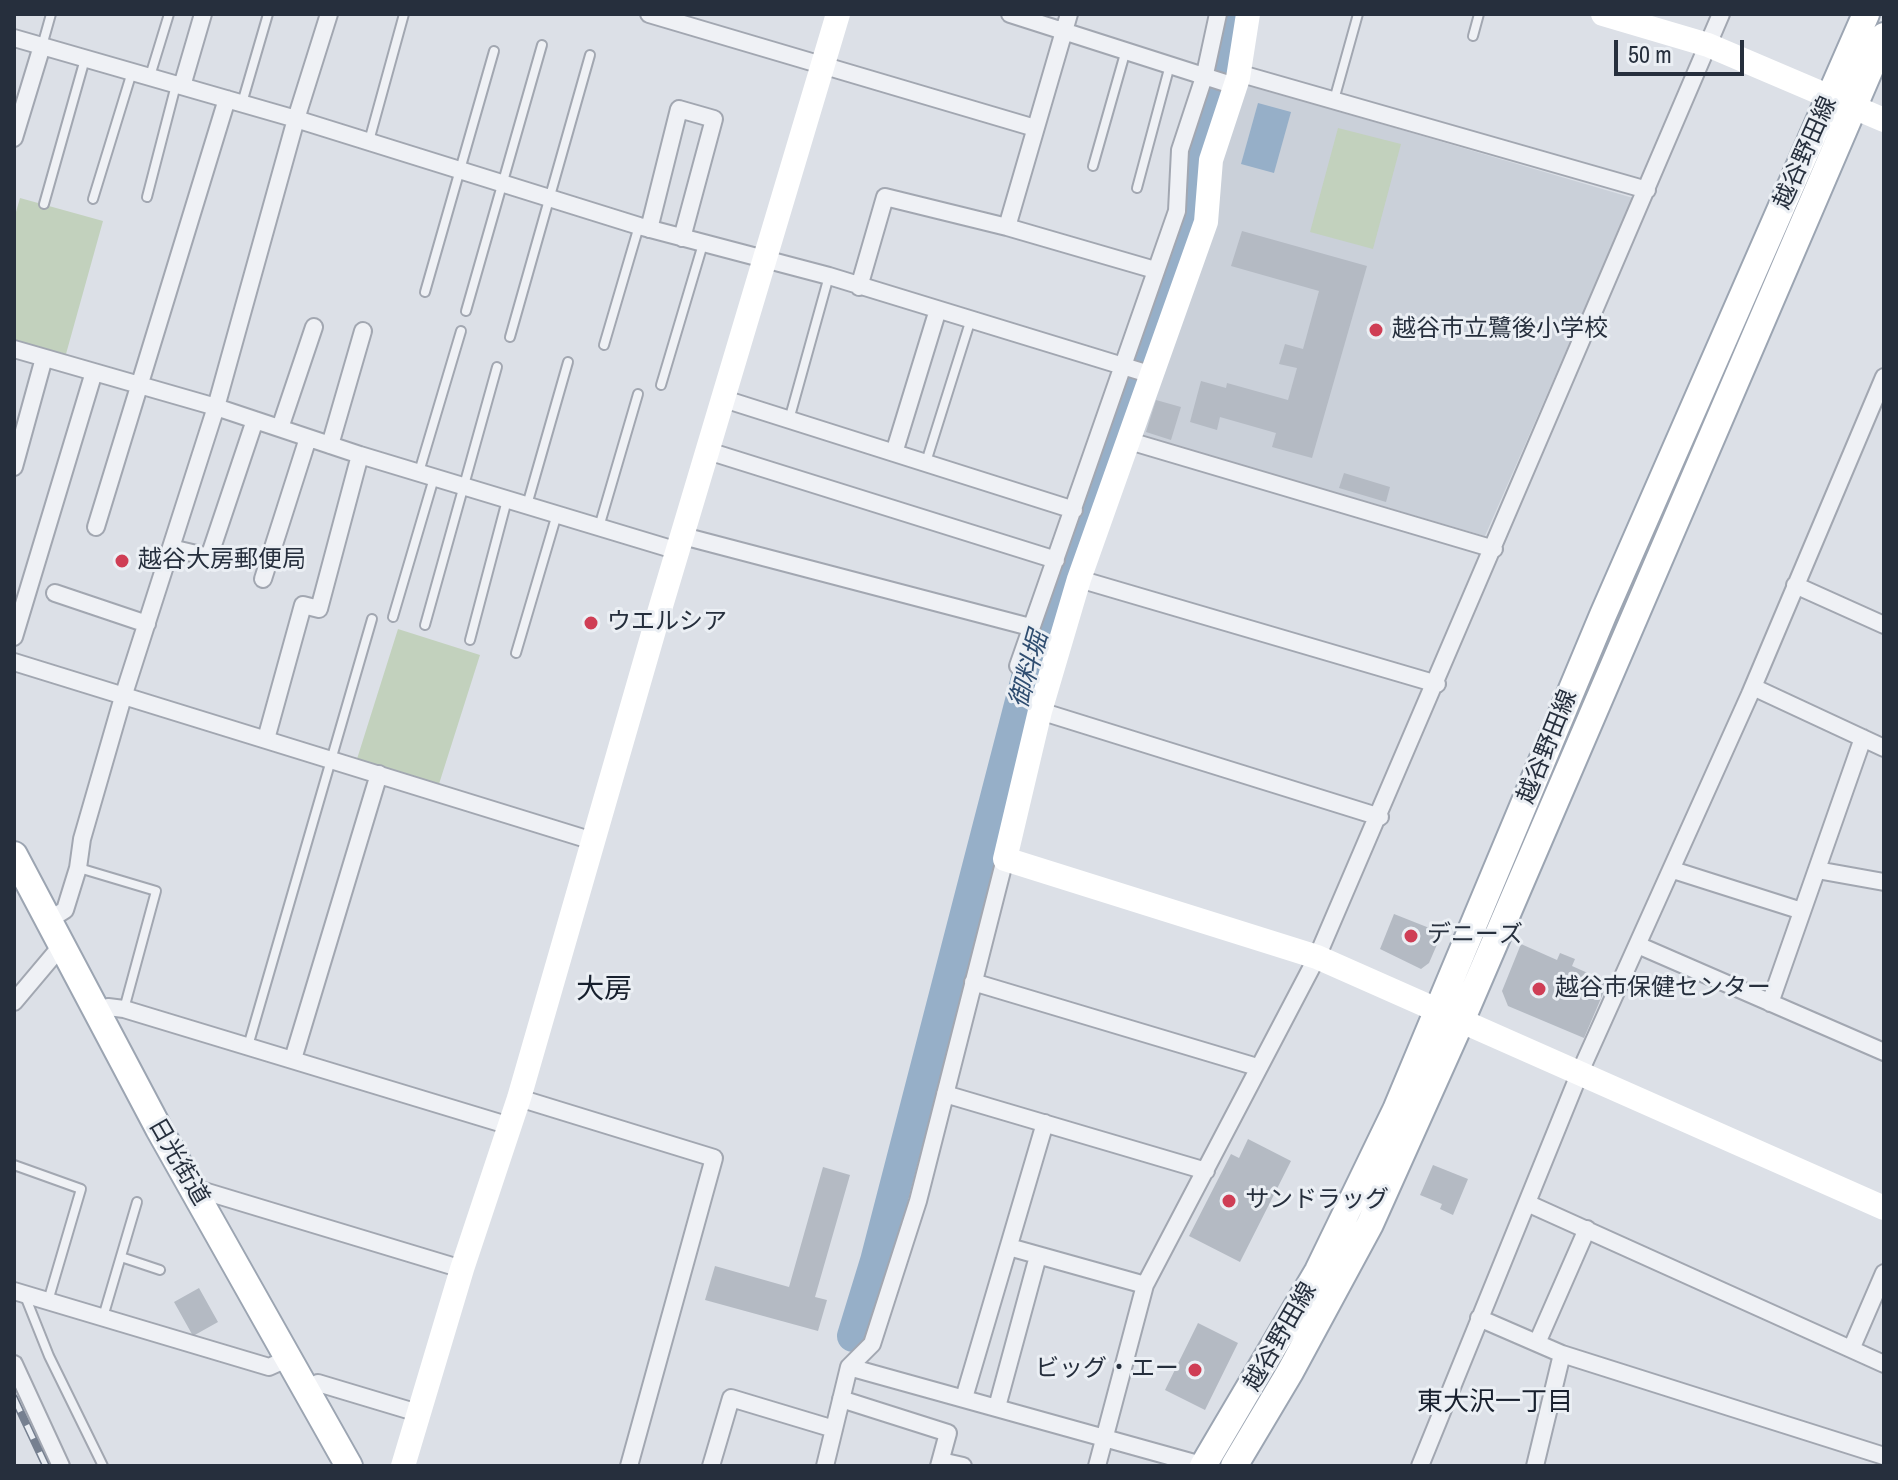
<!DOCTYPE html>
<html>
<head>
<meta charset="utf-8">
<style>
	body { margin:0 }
	#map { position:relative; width:1898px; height:1480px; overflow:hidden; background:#dce0e7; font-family:"Archivo Narrow",sans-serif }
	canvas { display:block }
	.frame { position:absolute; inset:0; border:16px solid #262f3d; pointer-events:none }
	.scale { position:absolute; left:1614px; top:40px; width:130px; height:36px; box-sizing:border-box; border:4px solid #262f3d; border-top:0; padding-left:10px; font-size:24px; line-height:28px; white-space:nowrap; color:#262f3d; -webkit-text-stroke:6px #ebeff4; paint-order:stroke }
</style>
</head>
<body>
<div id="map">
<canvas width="1898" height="1480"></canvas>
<div class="frame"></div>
<div class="scale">50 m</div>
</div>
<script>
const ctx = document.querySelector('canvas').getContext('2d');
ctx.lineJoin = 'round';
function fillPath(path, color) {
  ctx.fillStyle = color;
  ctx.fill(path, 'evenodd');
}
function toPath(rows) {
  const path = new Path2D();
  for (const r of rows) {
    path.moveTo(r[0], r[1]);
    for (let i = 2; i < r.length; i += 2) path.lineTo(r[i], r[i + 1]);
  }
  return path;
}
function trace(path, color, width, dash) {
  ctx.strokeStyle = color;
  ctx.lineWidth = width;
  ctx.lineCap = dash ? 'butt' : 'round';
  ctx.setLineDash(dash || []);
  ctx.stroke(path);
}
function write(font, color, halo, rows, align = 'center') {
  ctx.font = font + ' "Archivo Narrow","Noto Sans JP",sans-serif';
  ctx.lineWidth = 6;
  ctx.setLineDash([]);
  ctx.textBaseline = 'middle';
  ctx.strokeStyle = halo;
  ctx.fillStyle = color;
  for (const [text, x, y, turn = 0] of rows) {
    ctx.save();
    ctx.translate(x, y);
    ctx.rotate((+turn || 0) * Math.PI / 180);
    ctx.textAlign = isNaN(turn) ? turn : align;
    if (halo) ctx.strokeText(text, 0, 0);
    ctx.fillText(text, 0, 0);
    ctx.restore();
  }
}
const built = toPath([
	[1245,84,1633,198,1485,536,1140,435]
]);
const green = toPath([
	[1338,128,1401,144,1373,249,1310,232],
	[20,198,103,221,66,354,14,340,14,219],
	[398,629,480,655,439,784,357,759]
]);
const water = toPath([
	[1258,103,1291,112,1274,173,1241,164]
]);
const river = toPath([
	[853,1336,876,1261,1035,647,1189,219,1191,165,1230,14]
]);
const building = toPath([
	[1242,231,1367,266,1312,458,1272,447,1276,433,1220,417,1217,430,1190,422,1201,381,1226,388,1227,383,1288,400,1297,368,1279,364,1285,344,1303,349,1319,291,1231,266],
	[1156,400,1181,407,1171,440,1146,432],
	[1344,473,1390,487,1386,502,1339,488],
	[1394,914,1442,933,1429,963,1421,969,1380,949],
	[1521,944,1557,960,1560,953,1575,959,1572,966,1608,982,1584,1038,1508,1006,1502,991],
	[1248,1139,1291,1161,1240,1262,1189,1236,1231,1154,1239,1158],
	[1433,1165,1468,1179,1453,1215,1440,1209,1442,1204,1420,1195],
	[823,1167,850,1175,815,1297,827,1300,818,1331,705,1300,715,1266,789,1287],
	[199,1288,218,1322,193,1336,174,1302],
	[1198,1323,1238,1343,1205,1410,1165,1390]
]);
const lane = toPath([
	[1473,36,1479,14],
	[42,46,51,14],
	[150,76,169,14],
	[1334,100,1358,14],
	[242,103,268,14],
	[369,141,404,14],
	[1093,166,1126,50],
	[1137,188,1170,65],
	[147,197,176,85],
	[93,199,132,72],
	[44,204,85,59],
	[425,292,494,51],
	[466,311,542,45],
	[510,337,590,55],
	[604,345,639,226],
	[661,385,703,244],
	[789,420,829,276],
	[926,462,971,319],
	[419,472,461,331],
	[527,505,568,362],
	[599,527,638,394],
	[393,617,434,478],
	[425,625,497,367],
	[470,640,507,500],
	[516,653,557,514],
	[79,868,156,891,124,1009],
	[248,1046,372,619],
	[14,1165,81,1189,48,1301],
	[121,1257,160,1270],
	[25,1296,49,1356,103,1466],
	[103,1317,137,1202]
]);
const street = toPath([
	[649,14,1035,128],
	[1010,14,1235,86],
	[14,38,296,119,639,226,829,276,1149,374],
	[1238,73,1647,190],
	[182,86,203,14],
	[14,138,42,46],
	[1007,227,1069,14],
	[649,229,679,109,714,119,682,238],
	[859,287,885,197,1007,227,1155,270],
	[14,349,216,407,360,455,678,551],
	[724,399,1074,510],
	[280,428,314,327],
	[1126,440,1494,549],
	[330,445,363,331],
	[708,451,1056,560],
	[894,453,936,316],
	[14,467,44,358],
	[96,527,227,99],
	[683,536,1030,627],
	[171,548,209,557,255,420],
	[263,579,308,438],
	[1079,579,1437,684],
	[1795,585,1884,625],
	[55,593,147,624],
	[14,637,94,372],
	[14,662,593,841],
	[1018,666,1177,211,1180,150,1205,74,1218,14],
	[1753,687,1884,748],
	[1040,711,1380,817],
	[266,739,303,605,319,609,360,455],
	[1673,870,1802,911],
	[1817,870,1884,882],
	[49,920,65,910,78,868,82,839,123,697,216,407,296,119,329,14],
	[1640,946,1884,1052],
	[973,982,1257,1067],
	[14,1002,62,945],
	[1770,1003,1863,738],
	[98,1013,108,1007,124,1009,510,1126],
	[293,1059,379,774],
	[945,1094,1206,1171],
	[519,1098,714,1158,629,1466],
	[194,1188,462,1269],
	[1527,1203,1884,1364],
	[1009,1247,1145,1285],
	[14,1291,269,1367,289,1358],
	[1479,1318,1562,1354,1884,1456],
	[1537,1343,1587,1229],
	[1852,1347,1884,1273],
	[14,1364,61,1466],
	[849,1367,1205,1466],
	[306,1390,318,1383,418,1413],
	[964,1398,1045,1123],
	[841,1399,948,1433,939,1466],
	[997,1407,1038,1256],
	[941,1461,963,1466],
	[711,1466,731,1398,834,1429],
	[825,1466,849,1367,872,1344,918,1201,1005,859],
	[1097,1466,1145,1285,1317,957,1721,14],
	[1420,1466,1580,1072,1750,694,1884,377],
	[1535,1466,1562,1354]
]);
const secondary = toPath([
	[1248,14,1238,78,1211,160,1206,222,1079,579,1040,711,1005,859,1317,957,1884,1208],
	[1603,14,1708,45,1884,120],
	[403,1466,462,1269,519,1098,661,606,838,14]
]);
const primary = toPath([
	[14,855,159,1129,349,1466],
	[1203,1466,1318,1271,1396,1110,1603,615,1866,14],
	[1234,1466,1290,1372,1370,1224,1461,1021,1884,36]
]);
const rail = toPath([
	[14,1398,46,1466]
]);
const markers = [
	[1376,330,8,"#cf3e55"],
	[122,561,8,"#cf3e55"],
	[591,623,8,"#cf3e55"],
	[1411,936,8,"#cf3e55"],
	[1539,989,8,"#cf3e55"],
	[1229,1201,8,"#cf3e55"],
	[1195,1370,8,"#cf3e55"]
];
const streetNames = [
	["越谷野田線",1806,153,-66],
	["越谷野田線",1548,747,-68],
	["日光街道",178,1162,60],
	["越谷野田線",1281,1337,-60]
];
const poiNames = [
	["越谷市立鷺後小学校",1392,330],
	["越谷大房郵便局",138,561],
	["ウエルシア",607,623],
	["デニーズ",1427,936],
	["越谷市保健センター",1555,989],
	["サンドラッグ",1245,1201],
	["ビッグ・エー",1179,1370,"right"]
];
const waterNames = [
	["御料堀",1030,670,-74]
];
const neighbourhoodNames = [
	["東大沢一丁目",1495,1403]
];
const quarterNames = [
	["大房",604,990]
];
fillPath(built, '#cad0d9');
fillPath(green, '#c2d1bd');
fillPath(water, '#96afc8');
trace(river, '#96afc8', 32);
fillPath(building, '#b4bac3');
trace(lane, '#a2a7b1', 12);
trace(street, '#a2a7b1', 20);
trace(primary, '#9ca5b2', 30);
trace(lane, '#eff1f5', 8);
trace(street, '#eff1f5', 16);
trace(secondary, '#fff', 24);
trace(primary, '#fff', 26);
trace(rail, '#768090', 8);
trace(rail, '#ebeff4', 5, [15]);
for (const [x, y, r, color] of markers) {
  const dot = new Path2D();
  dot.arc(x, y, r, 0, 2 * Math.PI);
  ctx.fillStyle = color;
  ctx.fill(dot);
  trace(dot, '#ebeff4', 3);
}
write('24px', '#262f3d', '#ebeff4', streetNames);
write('24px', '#262f3d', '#ebeff4', poiNames, 'left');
write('italic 26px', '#304e71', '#ebeff4', waterNames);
write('26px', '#18202e', '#ebeff4', neighbourhoodNames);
write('28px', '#18202e', '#ebeff4', quarterNames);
</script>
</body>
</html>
